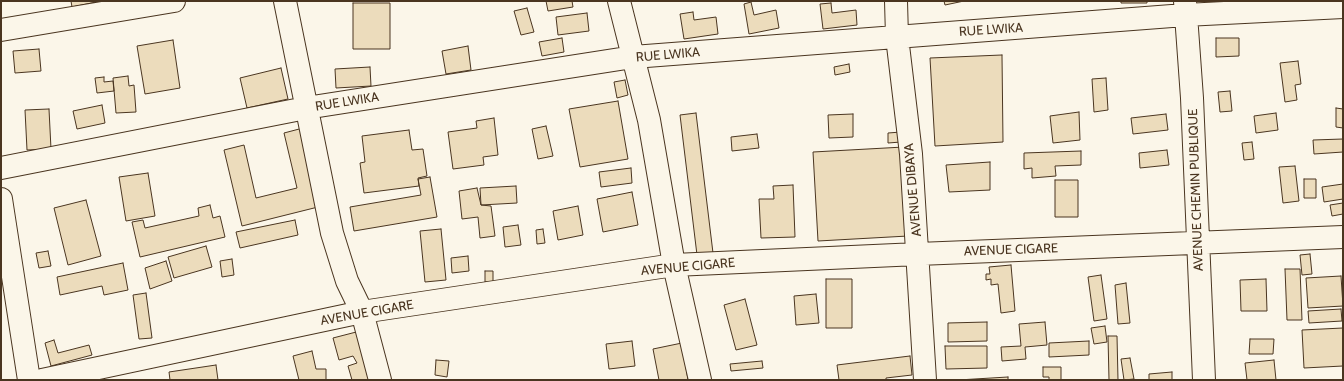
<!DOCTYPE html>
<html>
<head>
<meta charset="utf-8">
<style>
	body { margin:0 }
	#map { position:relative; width:1344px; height:381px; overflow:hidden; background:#fbf6e9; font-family:Cabin,sans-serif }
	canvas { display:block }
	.frame { position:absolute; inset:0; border:2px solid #4a3520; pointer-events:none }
</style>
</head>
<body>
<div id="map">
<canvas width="1344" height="381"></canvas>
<div class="frame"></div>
</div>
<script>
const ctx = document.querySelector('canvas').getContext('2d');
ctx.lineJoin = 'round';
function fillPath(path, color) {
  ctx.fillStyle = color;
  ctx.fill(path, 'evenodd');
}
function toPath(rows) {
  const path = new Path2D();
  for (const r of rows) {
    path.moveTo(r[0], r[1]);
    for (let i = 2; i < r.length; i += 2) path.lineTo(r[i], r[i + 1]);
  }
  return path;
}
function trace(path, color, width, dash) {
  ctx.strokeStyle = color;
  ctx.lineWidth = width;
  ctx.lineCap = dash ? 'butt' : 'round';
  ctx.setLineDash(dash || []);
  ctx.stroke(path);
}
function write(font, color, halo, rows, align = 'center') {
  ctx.font = font + ' Cabin,sans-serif';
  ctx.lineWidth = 3;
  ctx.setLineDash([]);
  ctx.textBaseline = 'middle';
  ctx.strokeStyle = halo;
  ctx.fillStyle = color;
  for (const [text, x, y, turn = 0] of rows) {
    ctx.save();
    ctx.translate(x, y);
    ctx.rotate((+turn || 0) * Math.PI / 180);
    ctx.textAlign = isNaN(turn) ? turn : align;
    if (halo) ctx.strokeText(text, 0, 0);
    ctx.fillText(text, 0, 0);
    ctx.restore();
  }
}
const building = toPath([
	[71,1,101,1,72,7,71,1],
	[546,1,572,1,573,7,548,11,546,1],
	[944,1,964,1,945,5,944,1],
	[1121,1,1147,1,1147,3,1121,3,1121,1],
	[751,2,754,15,776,10,779,28,749,34,744,4,751,2],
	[353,3,390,3,390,49,353,49,353,3],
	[831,3,832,13,856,10,857,25,823,29,820,4,831,3],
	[527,8,534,32,521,35,514,11,527,8],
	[693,12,694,20,716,17,718,34,684,39,680,14,693,12],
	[587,13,589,31,558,35,556,17,587,13],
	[562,38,564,52,542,56,539,42,562,38],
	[1216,38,1239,38,1239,56,1216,57,1216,38],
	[173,40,180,88,145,94,137,46,173,40],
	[468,46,471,70,446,74,442,51,468,46],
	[39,49,41,71,15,73,13,51,39,49],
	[1002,55,1003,142,935,146,930,58,1002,55],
	[1298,61,1301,84,1295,85,1297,100,1285,102,1280,63,1298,61],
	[849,64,850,72,835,75,834,67,849,64],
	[370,67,371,86,336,88,335,69,370,67],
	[281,68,288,99,247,108,240,78,281,68],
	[128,76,129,86,134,85,136,112,116,113,113,78,128,76],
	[104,77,104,82,113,81,114,91,97,93,95,78,104,77],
	[1106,78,1108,110,1094,112,1092,79,1106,78],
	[625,80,628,95,617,98,614,82,625,80],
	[1230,91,1232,111,1220,112,1218,92,1230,91],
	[618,101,628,159,580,167,569,109,618,101],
	[102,105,105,123,77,129,73,111,102,105],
	[1336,108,1343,109,1343,128,1336,127,1336,108],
	[49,109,51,149,27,150,25,110,49,109],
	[1079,112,1080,140,1053,143,1050,116,1079,112],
	[696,113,713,253,697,255,680,115,696,113],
	[1276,113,1278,130,1256,133,1254,116,1276,113],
	[853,114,853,137,829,138,828,115,853,114],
	[1166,114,1168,130,1133,134,1131,118,1166,114],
	[494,118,498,155,483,157,484,165,453,169,448,132,477,128,476,121,494,118],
	[546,126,553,156,538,159,532,129,546,126],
	[303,128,322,206,242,226,224,150,244,145,256,198,297,188,284,133,303,128],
	[409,130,412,150,423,149,427,176,418,178,419,186,364,193,360,163,365,162,362,136,409,130],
	[901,132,901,142,888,143,888,133,901,132],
	[757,134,759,148,732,151,731,137,757,134],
	[1343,139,1343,152,1314,154,1313,140,1343,139],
	[1252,142,1254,159,1244,160,1242,143,1252,142],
	[904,147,908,236,818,241,813,152,904,147],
	[1167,150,1169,165,1140,168,1139,153,1167,150],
	[1081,151,1081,165,1055,166,1056,176,1032,178,1032,168,1024,169,1024,153,1081,151],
	[990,162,990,190,949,192,946,165,990,162],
	[1295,166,1299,201,1283,203,1279,167,1295,166],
	[631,168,632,183,601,187,599,172,631,168],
	[148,173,155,216,126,221,119,177,148,173],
	[430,177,437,217,354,231,350,207,421,195,418,179,430,177],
	[1304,179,1316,179,1316,198,1304,198,1304,179],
	[1055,180,1078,180,1078,217,1055,217,1055,180],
	[1343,184,1343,199,1324,202,1322,187,1343,184],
	[793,185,795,237,761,238,759,199,774,199,773,186,793,185],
	[516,186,517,203,481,205,480,188,516,186],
	[477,188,481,205,491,206,495,236,480,238,478,217,462,219,459,191,477,188],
	[632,192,638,225,603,232,597,199,632,192],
	[86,200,101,256,68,265,54,208,86,200],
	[1343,203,1343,214,1332,216,1330,205,1343,203],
	[210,205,213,218,220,216,225,237,140,257,132,222,143,220,145,228,199,216,198,208,210,205],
	[578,206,583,235,558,240,553,211,578,206],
	[295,220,298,235,240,248,236,232,295,220],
	[518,225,521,245,505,247,503,227,518,225],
	[441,229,446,280,425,282,420,231,441,229],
	[543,229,545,243,537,244,536,230,543,229],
	[206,246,212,267,174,278,168,257,206,246],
	[48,251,51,266,39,268,36,253,48,251],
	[1310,254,1312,274,1302,275,1300,255,1310,254],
	[468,256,469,271,452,273,451,258,468,256],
	[232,259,234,275,222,277,220,261,232,259],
	[166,261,172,281,150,289,145,268,166,261],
	[123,263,128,290,104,295,102,286,60,295,57,277,123,263],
	[1011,265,1015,311,1001,313,998,284,991,285,991,279,986,280,986,274,990,274,989,267,1011,265],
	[1285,269,1300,269,1302,320,1287,320,1285,269],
	[485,271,493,271,493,282,485,282,485,271],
	[1101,275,1107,319,1094,321,1088,277,1101,275],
	[1341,276,1343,306,1308,308,1306,278,1341,276],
	[826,279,852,279,852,328,826,328,826,279],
	[1266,279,1267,311,1241,311,1240,280,1266,279],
	[1126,283,1130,323,1118,324,1115,285,1126,283],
	[146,293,152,338,139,339,133,295,146,293],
	[816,294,819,323,796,325,794,296,816,294],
	[745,299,757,345,736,350,724,305,745,299],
	[1341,309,1342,321,1309,323,1308,311,1341,309],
	[987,322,987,341,948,342,948,323,987,322],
	[1045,322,1047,345,1025,347,1026,359,1002,361,1001,347,1021,346,1019,324,1045,322],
	[1105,326,1107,342,1094,344,1091,328,1105,326],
	[1343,328,1343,366,1304,368,1302,330,1343,328],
	[364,330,376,377,366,380,352,380,348,366,357,363,353,356,339,360,333,338,364,330],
	[1108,336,1117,336,1118,380,1109,380,1108,336],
	[1250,339,1274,339,1273,354,1249,354,1250,339],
	[54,340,58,353,89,345,92,355,51,366,45,343,54,340],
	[632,341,635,366,609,369,606,344,632,341],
	[1089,341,1089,355,1049,357,1049,343,1089,341],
	[682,343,688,380,659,380,653,349,682,343],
	[945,346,987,346,987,368,946,369,945,346],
	[312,351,316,369,326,369,326,380,299,380,293,356,312,351],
	[910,356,912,375,886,378,886,380,839,380,837,365,910,356],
	[1130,358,1134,379,1124,380,1121,359,1130,358],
	[436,360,449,361,447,377,435,375,436,360],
	[1274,360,1276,380,1247,380,1245,363,1274,360],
	[762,361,763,368,731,371,730,364,762,361],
	[216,365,218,380,170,380,169,372,216,365],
	[1043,367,1061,367,1061,380,1049,380,1049,377,1043,377,1043,367],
	[1172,372,1172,380,1149,380,1149,374,1172,372],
	[1008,377,1008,380,958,380,1008,377]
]);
const street = toPath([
	[285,1,332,233,347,281,362,312,380,380],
	[619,1,649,120,674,265,700,380],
	[896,1,897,37,911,154,925,380],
	[1185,1,1192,98,1204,380],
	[1,30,174,1],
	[1,168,306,108,633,57,1185,15,1343,7],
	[1,199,29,380],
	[42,380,362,312,674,265,918,254,1343,237]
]);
const streetNames = [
	["RUE LWIKA",991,30,-4],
	["RUE LWIKA",668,55,-5],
	["RUE LWIKA",347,102,-9],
	["AVENUE DIBAYA",913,190,-95],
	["AVENUE CHEMIN PUBLIQUE",1196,190,-92],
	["AVENUE CIGARE",1011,250,-2],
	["AVENUE CIGARE",688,267,-5],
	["AVENUE CIGARE",367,313,-10]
];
fillPath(building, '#ecdcbc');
trace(building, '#4a3520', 1);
trace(street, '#4a3520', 24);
trace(street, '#fbf6e9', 22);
write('13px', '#4a3520', '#fbf6e9', streetNames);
</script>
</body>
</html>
